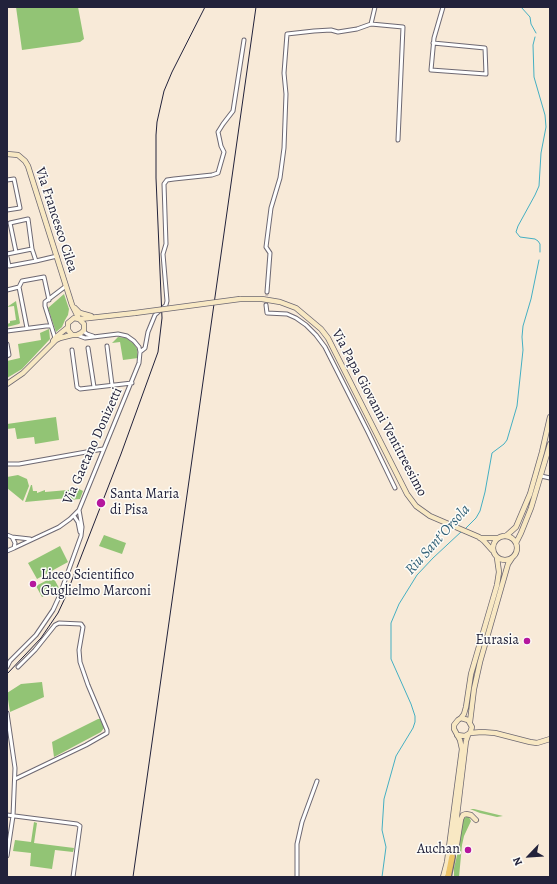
<!DOCTYPE html>
<html>
<head>
<meta charset="utf-8">
<style>
	body { margin:0 }
	#map { position:relative; width:557px; height:884px; overflow:hidden; background:#f8ead8; font-family:Alegreya,serif }
	canvas { display:block }
	.frame { position:absolute; inset:0; border:8px solid #22223b; pointer-events:none }
	.north { position:absolute; left:509px; top:836px; width:40px; height:40px; -webkit-text-stroke:3px #fdfcf7; paint-order:stroke; rotate:245deg; font-size:11px; font-weight:700; line-height:16px; text-align:center; color:#22223b }
	.north::after { content:''; display:block; margin:auto; width:14px; height:18px; background:#22223b; clip-path:polygon(50% 0,100% 100%,50% 72%,0 100%) }
</style>
</head>
<body>
<div id="map">
<canvas width="557" height="884"></canvas>
<div class="frame"></div>
<div class="north">N</div>
</div>
<script>
const ctx = document.querySelector('canvas').getContext('2d');
ctx.lineJoin = 'round';
function fillPath(path, color) {
  ctx.fillStyle = color;
  ctx.fill(path, 'evenodd');
}
function toPath(rows) {
  const path = new Path2D();
  for (const r of rows) {
    if (r.length === 3) {
      path.moveTo(r[0] + r[2], r[1]);
      path.arc(r[0], r[1], r[2], 0, 2 * Math.PI);
      continue;
    }
    path.moveTo(r[0], r[1]);
    for (let i = 2; i < r.length; i += 2) path.lineTo(r[i], r[i + 1]);
  }
  return path;
}
function trace(path, color, width, dash) {
  ctx.strokeStyle = color;
  ctx.lineWidth = width;
  ctx.lineCap = dash ? 'butt' : 'round';
  ctx.setLineDash(dash || []);
  ctx.stroke(path);
}
function write(font, color, halo, rows, align = 'center') {
  ctx.font = font + ' Alegreya,serif';
  ctx.lineWidth = 3;
  ctx.setLineDash([]);
  ctx.textBaseline = 'middle';
  ctx.strokeStyle = halo;
  ctx.fillStyle = color;
  for (const [text, x, y, turn = 0] of rows) {
    ctx.save();
    ctx.translate(x, y);
    ctx.rotate((+turn || 0) * Math.PI / 180);
    ctx.textAlign = isNaN(turn) ? turn : align;
    if (halo) ctx.strokeText(text, 0, 0);
    ctx.fillText(text, 0, 0);
    ctx.restore();
  }
}
const green = toPath([
	[16,7,78,7,84,39,80,42,22,50],
	[64,294,69,309,68,315,65,320,62,327,56,332,48,308],
	[16,301,20,323,19,324,7,327,7,324,10,323,10,321,16,320,14,306,7,307],
	[49,329,50,339,22,369,7,378,7,361,20,358,18,344,41,340,40,333],
	[118,337,126,338,134,344,137,349,138,358,123,360,120,342,112,343],
	[56,417,59,440,35,444,34,437,17,439,15,428,7,429,7,424],
	[18,475,27,479,29,486,23,501,7,488,7,477],
	[31,485,32,485,33,491,37,491,37,493,45,490,45,492,79,489,83,491,80,499,68,500,68,498,25,502],
	[104,535,126,543,122,554,99,546],
	[60,546,68,562,37,579,28,563],
	[53,577,59,588,42,597,36,586],
	[42,682,44,697,10,712,7,693,21,684],
	[98,719,100,719,104,728,101,732,54,757,52,742],
	[470,809,474,809,503,816,497,817,480,813],
	[467,816,469,817,471,821,464,836,462,845,459,877,454,877,454,868,459,847,463,819],
	[34,822,37,823,34,843,74,848,73,852,55,850,52,869,30,866,31,853,13,851,15,840,31,842]
]);
const stream = toPath([
	[521,7,530,17,531,24,536,33],
	[535,37,533,45,534,77,545,115,546,127,541,153,539,186,535,195,518,226,516,232,520,237,535,239,538,241,540,244,540,252],
	[465,529,476,518,480,511,485,492,492,453,504,444,507,440,517,406,523,350,522,337,523,326,531,299,539,260],
	[382,877,386,847,382,830,384,799,396,756,413,728,415,722,415,716,411,704,391,659,391,623,399,604,417,575,433,558,462,531]
]);
const streetTunnel = toPath([
	[266,305,267,292]
]);
const street = toPath([
	[375,7,371,24,403,27,398,140],
	[433,43,485,48,486,74,431,70,434,38,443,7],
	[7,180,14,179,20,208,7,210],
	[16,252,10,223,28,219,32,249],
	[7,254,32,249,36,261,57,256],
	[7,257,9,266,36,261],
	[19,287,22,281,44,277,49,300],
	[19,287,27,328],
	[7,290,19,287],
	[267,292,270,253,266,247,271,208,280,178,284,148,286,94,284,73,287,34,314,31,331,30,338,32,357,29,371,24],
	[266,305,267,313,287,314,296,318,306,325,316,335,325,347,368,432,395,488],
	[7,331,46,326,51,326],
	[83,331,87,334,93,336],
	[55,338,45,306,45,302,66,286],
	[7,344,9,355,7,356],
	[107,346,112,385],
	[88,348,94,387],
	[72,350,77,387,80,389,132,383],
	[140,352,145,348,148,332,155,315,166,305,167,301,163,254,166,244,164,184,167,180,174,179,212,175,218,173,224,152,221,146,218,132,223,124,233,111,244,40],
	[7,464,19,464,103,449],
	[541,476,550,478],
	[74,516,78,522,80,532],
	[7,535,12,537,15,543,14,548,7,551],
	[12,537,30,539],
	[14,548,59,527,70,519,79,510,139,363,140,352,139,347,134,341,127,336,118,334,85,338,77,335],
	[7,667,10,661,36,635,53,610,59,597,81,536,82,527,79,510],
	[7,713,15,768,13,816,7,856],
	[15,779,86,745,107,733,107,730,88,685,80,662,79,650,83,627,81,624,59,623,55,625,35,650,18,667],
	[7,815,77,824,80,826,73,877],
	[297,877,297,844,302,822,317,781]
]);
const secondary = toPath([
	[7,154,18,155,25,161,28,166,72,305,79,319],
	[240,299,262,299,280,302,296,308,321,329,328,338,407,494,416,506,430,516,479,537,484,541,492,550],
	[75,308,80,313,91,316],
	[80,319,135,313],
	[53,341,56,337,67,328],
	[7,384,23,373,56,340,60,338,72,335,77,335,81,333,84,330,84,324,79,319,74,318,68,323,68,330,72,335],
	[505,548,12],
	[506,536,516,527,530,494,542,452,550,417],
	[480,538,498,538],
	[516,543,521,533,531,508,550,444],
	[461,718,464,714,466,707,471,674,497,585,499,572,497,558],
	[470,722,474,689,480,662,508,564,512,558],
	[470,733,482,732,495,733,530,742,537,743,550,739],
	[453,850,457,844,461,819,463,815,466,814,471,815,476,820],
	[452,857,466,741,468,735],
	[443,877,447,862,462,749,460,740,454,729,454,725,458,720,461,718,468,720,472,727,470,733,465,736,457,735]
]);
const highway = toPath([
	[448,877,452,857]
]);
const rail = toPath([
	[7,674,41,638,58,613,65,598,121,454,158,352,162,318,156,178,156,135,157,122,164,91,172,72,205,7],
	[133,877,256,7]
]);
const secondaryBridge = toPath([
	[135,313,240,299]
]);
const markers = [
	[101,503,5,"#b5179e"],
	[33,584,4,"#b5179e"],
	[527,641,4,"#b5179e"],
	[468,850,4,"#b5179e"]
];
const streetNames = [
	["Via Francesco Cilea",56,220,72],
	["Via Papa Giovanni Ventitreesimo",379,413,62],
	["Via Gaetano Donizetti",93,446,-66]
];
const poiNames = [
	["Santa Maria",110,495],
	["di Pisa",110,511],
	["Liceo Scientifico",41,576],
	["Guglielmo Marconi",41,592],
	["Eurasia",519,641,"right"],
	["Auchan",460,850,"right"]
];
const waterNames = [
	["Riu Sant'Orsola",438,540,-48]
];
fillPath(green, '#92c475');
trace(stream, '#44afc2', 1);
trace(streetTunnel, '#cdc2b9', 3, [3, 1.5]);
trace(street, '#6d6872', 5);
trace(secondary, '#6d6872', 6);
trace(highway, '#6d6872', 8);
trace(street, '#fff', 3);
trace(secondary, '#f8e8c3', 4.5);
trace(highway, '#eec569', 5.5);
trace(rail, '#22223b', 1);
trace(secondaryBridge, '#6d6872', 6, []);
trace(secondaryBridge, '#f8e8c3', 4.5);
for (const [x, y, r, color] of markers) {
  const dot = new Path2D();
  dot.arc(x, y, r, 0, 2 * Math.PI);
  ctx.fillStyle = color;
  ctx.fill(dot);
  trace(dot, '#fdfcf7', 1.5);
}
write('14px', '#22223b', '#fdfcf7', streetNames);
write('14px', '#22223b', '#fdfcf7', poiNames, 'left');
write('italic 15px', '#316178', '#fdfcf7', waterNames);
</script>
</body>
</html>
